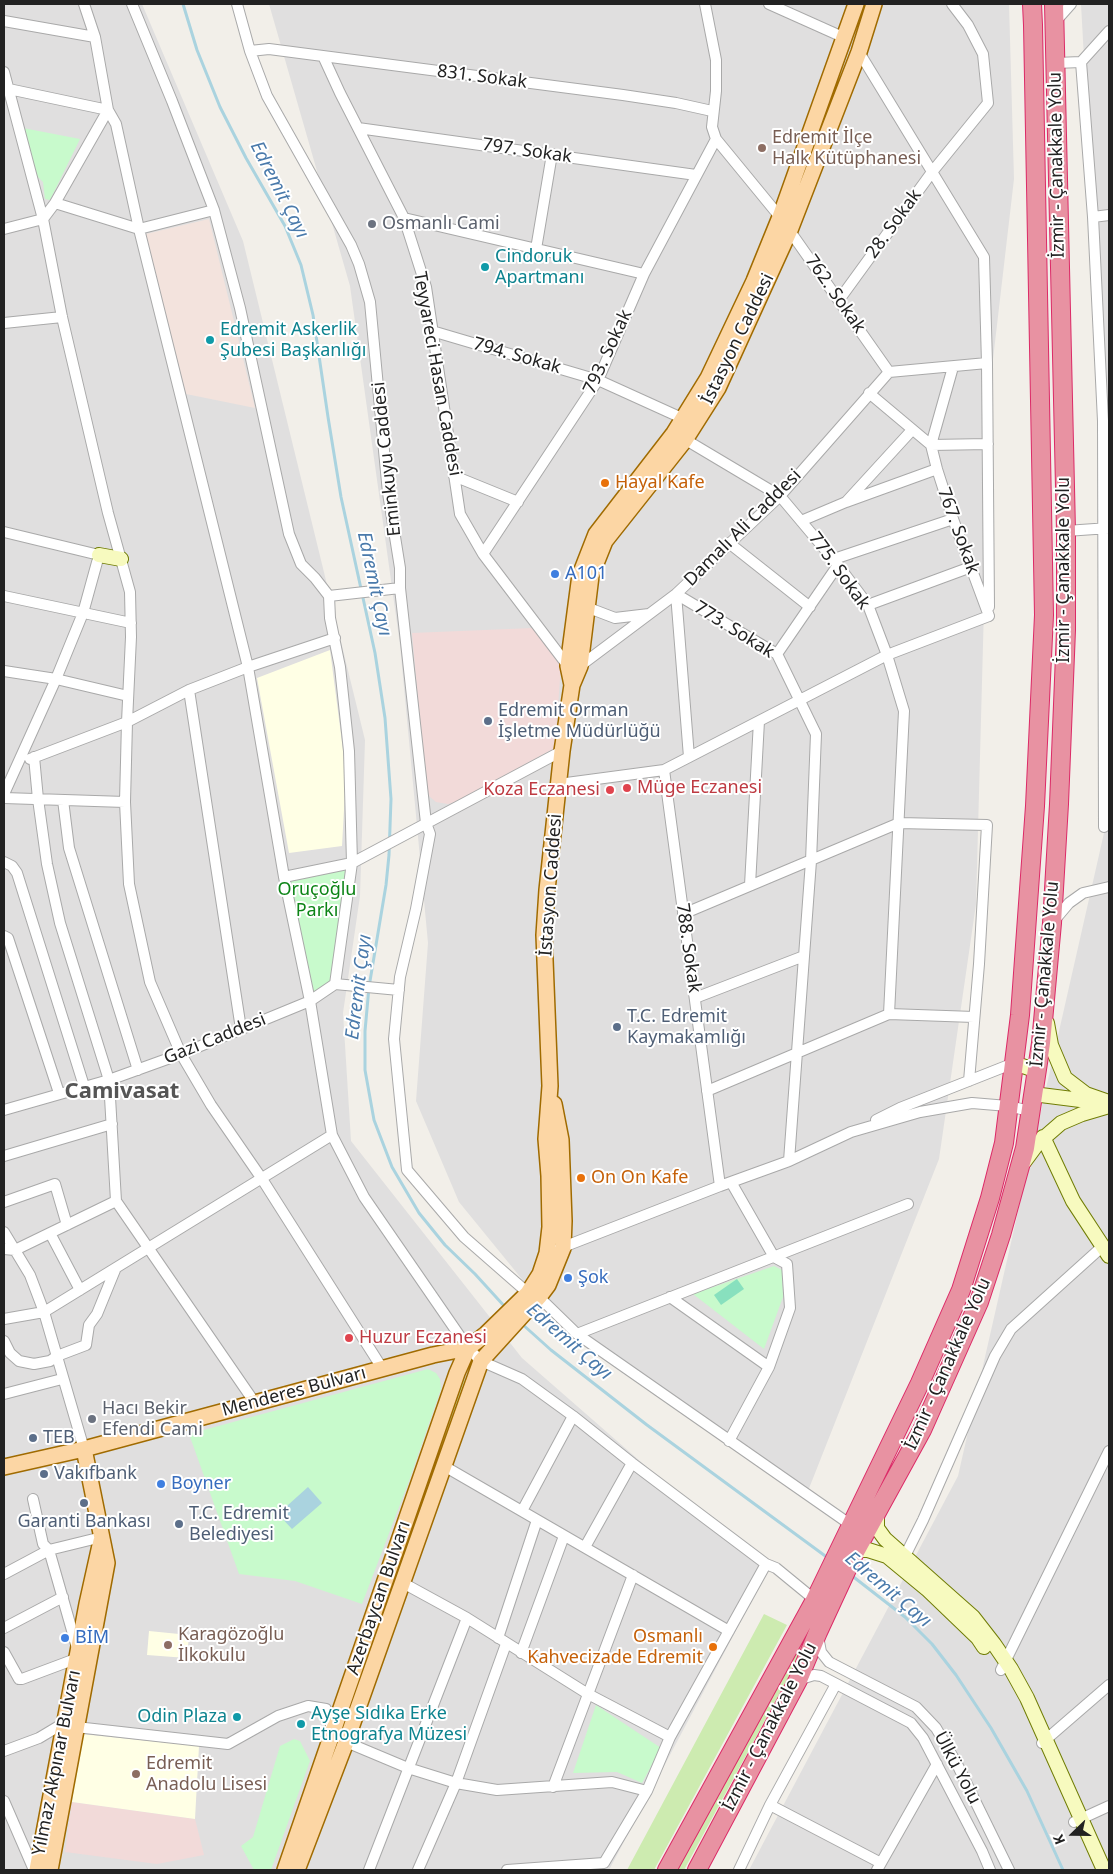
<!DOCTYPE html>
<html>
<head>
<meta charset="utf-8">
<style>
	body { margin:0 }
	#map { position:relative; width:1113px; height:1874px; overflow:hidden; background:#f2efe9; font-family:"Noto Sans",sans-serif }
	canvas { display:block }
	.frame { position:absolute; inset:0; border:5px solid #222; pointer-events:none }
	.north { position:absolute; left:1048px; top:1809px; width:50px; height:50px; -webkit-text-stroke:4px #fff; paint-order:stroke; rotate:248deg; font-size:14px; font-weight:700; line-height:20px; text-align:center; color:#222 }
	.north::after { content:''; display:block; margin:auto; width:18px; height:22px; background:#222; clip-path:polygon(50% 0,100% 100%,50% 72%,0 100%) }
</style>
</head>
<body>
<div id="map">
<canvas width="1113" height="1874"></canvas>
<div class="frame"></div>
<div class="north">K</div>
</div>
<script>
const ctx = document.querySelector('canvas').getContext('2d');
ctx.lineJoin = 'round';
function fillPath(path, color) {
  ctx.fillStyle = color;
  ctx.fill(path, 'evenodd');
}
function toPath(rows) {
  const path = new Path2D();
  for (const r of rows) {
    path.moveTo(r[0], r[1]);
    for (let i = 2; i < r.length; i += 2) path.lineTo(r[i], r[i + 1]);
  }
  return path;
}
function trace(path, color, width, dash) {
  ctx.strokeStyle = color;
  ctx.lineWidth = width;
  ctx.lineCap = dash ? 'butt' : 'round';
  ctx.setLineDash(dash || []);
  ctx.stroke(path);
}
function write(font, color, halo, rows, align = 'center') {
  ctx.font = font + ' "Noto Sans",sans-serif';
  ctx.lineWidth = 4;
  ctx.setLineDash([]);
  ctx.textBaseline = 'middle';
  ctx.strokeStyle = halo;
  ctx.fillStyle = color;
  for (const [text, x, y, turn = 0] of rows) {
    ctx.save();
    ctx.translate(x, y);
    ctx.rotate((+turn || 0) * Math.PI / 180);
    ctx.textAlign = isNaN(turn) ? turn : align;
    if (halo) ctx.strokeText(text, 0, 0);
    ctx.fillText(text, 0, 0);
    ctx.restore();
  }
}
const residential = toPath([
	[4,4,142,4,243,241,365,740,360,896,343,1013,351,1141,522,1358,767,1572,609,1870,4,1870],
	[269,4,1009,4,1014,179,990,385,976,904,939,1159,806,1496,552,1316,459,1202,416,1101,428,943,400,645,350,286],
	[1081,4,1109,4,1109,512],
	[1109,811,1109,1870,749,1870,958,1476]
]);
const commercial = toPath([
	[533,628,561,665,555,748,455,802,448,804,436,802,430,797,426,789,412,633],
	[72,1802,195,1819,204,1855,157,1864,65,1852]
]);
const education = toPath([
	[330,650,346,773,342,846,289,853,257,678],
	[149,1631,189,1635,187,1658,147,1655],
	[81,1734,199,1746,195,1819,72,1802]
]);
const military = toPath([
	[209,219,231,309,255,408,186,394,168,325,146,234]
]);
const grass = toPath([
	[462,1378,465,1380,353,1701,349,1706],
	[827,1596,809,1639,684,1870,677,1870],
	[764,1614,787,1625,654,1870,627,1870]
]);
const park = toPath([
	[23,128,80,139,50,200,45,199,43,182,34,173],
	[352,863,335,984,310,1001,284,877],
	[774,1266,782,1270,783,1297,764,1349,693,1294],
	[428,1369,436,1373,440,1379,441,1389,409,1481,362,1604,295,1581,239,1574,189,1434],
	[596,1705,661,1748,642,1783,617,1772,573,1773],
	[294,1739,300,1741,310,1761,271,1870,254,1870,241,1846,253,1837,280,1746]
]);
const pitch = toPath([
	[737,1279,744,1289,721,1305,714,1295]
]);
const water = toPath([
	[308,1487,322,1503,292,1529,278,1514]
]);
const stream = toPath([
	[183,4,197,50,220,107,246,158,285,226,301,265,313,315,328,417,341,497,375,653,385,718,391,799,389,855,386,885,369,987,365,1031,365,1070,374,1120,392,1167,419,1213,445,1245,475,1274,506,1308],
	[521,1323,551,1350,647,1425,828,1558],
	[851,1575,905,1617,932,1644,956,1675,991,1728,1027,1791,1063,1870]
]);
const street = toPath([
	[237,4,250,51,267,96,351,245,359,264,370,302,388,493,400,568,400,588,426,823,430,834,416,909,400,977,394,1039,407,1170,464,1237,528,1293],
	[705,4,716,60,716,91,712,127,716,139,780,217,889,372],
	[769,4,845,38],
	[4,21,95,37],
	[1055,22,1071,4],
	[250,51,269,49,623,95,676,103,712,111],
	[859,52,984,257,987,363,889,372],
	[323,56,340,93,404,218,426,287,460,514,483,554,568,666,580,666,676,594,780,496,889,372],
	[1081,62,1109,31],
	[1056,63,1081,62,1093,217,1103,421,1104,827],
	[4,72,43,219,62,317,108,513,130,592,131,637,127,722,125,802,129,884,150,982,181,1054,211,1105,262,1179,382,1368],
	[4,88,108,110,116,124,139,229,248,667,284,877,310,1001,332,1135,364,1197,468,1348,481,1361,522,1379,573,1416,632,1463,766,1564,776,1568,815,1600],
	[358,128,696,175],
	[55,203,139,229,214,210],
	[1093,217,1109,215],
	[404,218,644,274],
	[4,229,43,219,55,203,108,110,95,37,84,4],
	[536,249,552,154],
	[839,300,932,172,988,103,983,54,968,25,952,4],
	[4,323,62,317],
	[432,331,598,380,684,419],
	[987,363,989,607],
	[953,367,931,445,937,469,953,519,989,616],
	[869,393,931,445,988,444],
	[681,437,780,496,838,565,868,605,887,655,904,711,889,1014],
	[454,476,518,502],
	[847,501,912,430],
	[801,521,846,502,937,469],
	[1066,531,1109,528],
	[4,532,99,555,83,613,56,679,4,794],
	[729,543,810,607],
	[483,554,598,380,644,274,716,139],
	[834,559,953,519],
	[676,594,777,654,816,734,811,861,789,1161],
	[676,594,689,757],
	[4,596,131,623],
	[329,596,400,588],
	[581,605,615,618,649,614],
	[868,605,971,567],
	[777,654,838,565],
	[4,671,56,679,128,696],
	[189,690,241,1029],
	[34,757,38,799,47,864,60,923,109,1080,116,1201,255,1403],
	[30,759,127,722,189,690,248,667,335,638],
	[664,770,720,1186],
	[559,784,664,770,887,655,989,616],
	[4,798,125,802],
	[63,800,69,848,138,1070],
	[4,862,12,866,17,873,84,1086],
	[284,877,352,863,562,751],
	[750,885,759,721],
	[683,914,899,823,987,825,979,964,969,1081],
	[1053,922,1069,903,1083,893,1109,887],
	[4,936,8,938,59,1093],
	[335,984,399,990],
	[695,998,804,956],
	[707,1091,889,1014,974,1017],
	[4,1110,109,1080,181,1054,310,1001,335,984,352,863,349,751,340,667,330,618,329,596,315,578,301,564,289,534,240,308,214,210,172,101,132,4],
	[876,1120,900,1108,1014,1063],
	[4,1156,112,1124],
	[731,1182,774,1257,787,1264,790,1308,769,1367],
	[4,1202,55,1184,67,1225],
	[4,1232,30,1275,44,1312,84,1449],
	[50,1233,80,1290],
	[4,1249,15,1250,116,1201],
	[558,1249,720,1186,789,1161,851,1132,920,1112,972,1103,1008,1106,1030,1111],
	[539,1297,577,1334,851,1525],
	[670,1297,769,1367,729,1441],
	[4,1319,44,1312,332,1135],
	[577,1334,908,1204],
	[4,1341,10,1353,19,1361,34,1364,50,1361,57,1356,86,1345,89,1325,97,1314,115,1270],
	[4,1394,62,1379],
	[444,1466,729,1631],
	[33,1499,43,1544,49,1550,77,1648],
	[522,1511,573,1416],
	[585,1547,632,1463],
	[902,1562,923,1520,995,1356,1011,1329,1103,1246],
	[4,1574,49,1550,102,1537],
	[403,1583,467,1618,588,1694,670,1737],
	[4,1628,63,1597],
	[818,1636,821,1652,829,1662,916,1707,936,1728,957,1764,1009,1870],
	[498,1638,537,1520],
	[4,1652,19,1679,22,1679,78,1658],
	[521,1653,564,1536],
	[1001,1670,1109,1451],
	[798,1680,814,1675,821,1676,911,1723,923,1738,982,1851,990,1870],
	[76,1727,228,1744,278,1716,308,1706,326,1709,333,1732,346,1742,408,1768,456,1783,497,1790,612,1782,647,1791],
	[1042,1743,1109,1685],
	[4,1751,39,1738,64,1723],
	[553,1787,633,1575],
	[4,1801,34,1870],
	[770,1805,881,1863],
	[1074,1822,1109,1806],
	[369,1870,467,1618],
	[418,1870,456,1783,506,1644],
	[507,1870,604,1863,647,1791,670,1737,766,1564],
	[739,1870,770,1805,836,1684],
	[877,1870,937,1764]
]);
const secondary = toPath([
	[99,555,121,559],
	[1047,1023,1051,1045,1065,1078,1086,1094,1109,1102],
	[1014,1063,1037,1071],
	[1033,1094,1096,1102],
	[1043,1137,1073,1201,1109,1256],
	[1024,1162,1038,1143,1061,1123,1082,1114,1109,1106],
	[877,1512,877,1528,885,1539,973,1617,994,1644,1011,1669,1027,1698,1104,1870],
	[855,1552,861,1550,868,1550,887,1556,927,1589,978,1638,984,1647]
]);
const primary = toPath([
	[572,685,568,666,580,575,596,534,674,433,708,378,754,281,780,217,856,4],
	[4,1467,84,1449,433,1355,468,1348],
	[37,1870,87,1604,101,1541],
	[50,1870,107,1563,84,1449],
	[285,1870,457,1373,468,1348,486,1334,528,1293,540,1274,547,1253,550,1227,549,1176,546,1139,550,1086,544,935,547,890,562,751,572,685,580,666,591,576,605,541,685,440,718,388,790,230,859,52,874,4],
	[297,1870,346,1742,481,1361,539,1297,548,1285,563,1248,564,1221,561,1140,554,1104]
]);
const highway = toPath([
	[667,1870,815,1600,920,1383,961,1290,990,1198,1004,1143,1020,1015,1035,806,1044,615,1033,25,1032,4],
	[697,1870,798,1680,818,1632,855,1552,922,1430,979,1302,1001,1235,1025,1148,1041,1043,1052,923,1059,804,1066,630,1066,531,1054,4]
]);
const markers = [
	[762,148,5,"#8d6e63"],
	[372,224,5,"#6b7280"],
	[485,267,5,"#0f9aa8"],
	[210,340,5,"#0f9aa8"],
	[605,483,5,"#e8710a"],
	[555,574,5,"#3f7fe0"],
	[488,721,5,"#5c6f8a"],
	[627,788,5,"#e0444e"],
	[610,790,5,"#e0444e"],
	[617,1027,5,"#5c6f8a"],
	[581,1178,5,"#e8710a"],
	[568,1278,5,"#3f7fe0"],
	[349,1338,5,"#e0444e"],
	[92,1419,5,"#6b7280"],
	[33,1438,5,"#5c6f8a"],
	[44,1474,5,"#5c6f8a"],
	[161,1484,5,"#3f7fe0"],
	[84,1503,5,"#5c6f8a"],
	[179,1524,5,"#5c6f8a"],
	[65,1638,5,"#3f7fe0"],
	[168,1645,5,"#8d6e63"],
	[713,1647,5,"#e8710a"],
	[237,1717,5,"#0f9aa8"],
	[301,1724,5,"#0f9aa8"],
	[136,1774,5,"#8d6e63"]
];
const streetNames = [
	["831. Sokak",482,77,7],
	["797. Sokak",527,151,8],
	["İzmir - Çanakkale Yolu",1057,165,-91],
	["28. Sokak",894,224,-54],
	["762. Sokak",835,294,55],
	["İstasyon Caddesi",738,339,-64],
	["793. Sokak",608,352,-65],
	["794. Sokak",517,356,16],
	["Teyyareci Hasan Caddesi",437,374,80],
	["Eminkuyu Caddesi",387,459,-96],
	["Damalı Ali Caddesi",743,528,-45],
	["767. Sokak",958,531,70],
	["İzmir - Çanakkale Yolu",1064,570,-90],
	["775. Sokak",839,571,54],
	["773. Sokak",734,630,32],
	["İstasyon Caddesi",551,885,-86],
	["788. Sokak",688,948,82],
	["İzmir - Çanakkale Yolu",1045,974,-85],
	["Gazi Caddesi",215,1039,-22],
	["İzmir - Çanakkale Yolu",948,1364,-66],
	["Menderes Bulvarı",294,1392,-15],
	["Azerbaycan Bulvarı",379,1598,-71],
	["İzmir - Çanakkale Yolu",770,1727,-63],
	["Yılmaz Akpınar Bulvarı",57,1763,-79],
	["Ülkü Yolu",957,1768,62]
];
const educationNames = [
	["Edremit İlçe",772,138],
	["Halk Kütüphanesi",772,159],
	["Karagözoğlu",178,1635],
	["İlkokulu",178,1656],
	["Edremit",146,1764],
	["Anadolu Lisesi",146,1785]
];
const worshipNames = [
	["Osmanlı Cami",382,224],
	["Hacı Bekir",102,1409],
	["Efendi Cami",102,1430]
];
const cultureNames = [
	["Cindoruk",495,257],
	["Apartmanı",495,278],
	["Edremit Askerlik",220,330],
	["Şubesi Başkanlığı",220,351],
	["Ayşe Sıdıka Erke",311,1714],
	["Etnografya Müzesi",311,1735],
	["Odin Plaza",227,1717,"right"]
];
const foodNames = [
	["Hayal Kafe",615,483],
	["On On Kafe",591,1178],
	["Osmanlı",703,1637,"right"],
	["Kahvecizade Edremit",703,1658,"right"]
];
const shopNames = [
	["A101",565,574],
	["Şok",578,1278],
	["Boyner",171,1484],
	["BİM",75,1638]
];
const serviceNames = [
	["Edremit Orman",498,711],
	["İşletme Müdürlüğü",498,732],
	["T.C. Edremit",627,1017],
	["Kaymakamlığı",627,1038],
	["TEB",43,1438],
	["Vakıfbank",54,1474],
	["T.C. Edremit",189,1514],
	["Belediyesi",189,1535],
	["Garanti Bankası",84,1522,"center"]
];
const healthNames = [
	["Müge Eczanesi",637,788],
	["Koza Eczanesi",600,790,"right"],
	["Huzur Eczanesi",359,1338]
];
const parkNames = [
	["Oruçoğlu",317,890],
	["Parkı",317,911]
];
const waterNames = [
	["Edremit Çayı",279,190,63],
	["Edremit Çayı",374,584,78],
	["Edremit Çayı",359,987,-83],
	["Edremit Çayı",569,1342,41],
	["Edremit Çayı",888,1590,40]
];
const districtNames = [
	["Camivasat",122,1092]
];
fillPath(residential, '#e0dfdf');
fillPath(commercial, '#f2dad9');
fillPath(education, '#ffffe5');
fillPath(military, '#f3e3dd');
fillPath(grass, '#cdebb0');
fillPath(park, '#c8facc');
fillPath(pitch, '#88e0be');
fillPath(water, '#aad3df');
trace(stream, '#aad3df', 3);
trace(street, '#a9a9a9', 12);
trace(secondary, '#707d05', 16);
trace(primary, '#a06b00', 18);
trace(highway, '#dc2a67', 20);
trace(street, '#fff', 10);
trace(secondary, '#f7fabf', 14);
trace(primary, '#fcd6a4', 15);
trace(highway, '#e892a2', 18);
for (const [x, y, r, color] of markers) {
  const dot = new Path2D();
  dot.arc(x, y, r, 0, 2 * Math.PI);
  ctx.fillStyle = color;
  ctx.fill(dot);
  trace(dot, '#fff', 2);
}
write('18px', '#222', '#fff', streetNames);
write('18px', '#785e54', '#fff', educationNames, 'left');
write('18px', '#5b616d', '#fff', worshipNames, 'left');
write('18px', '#0d838f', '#fff', cultureNames, 'left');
write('18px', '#c56008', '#fff', foodNames, 'left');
write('18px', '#366cbe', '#fff', shopNames, 'left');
write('18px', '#4e5e75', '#fff', serviceNames, 'left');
write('18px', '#be3a42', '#fff', healthNames, 'left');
write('18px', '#0c8416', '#fff', parkNames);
write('italic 19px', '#4a7aab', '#fff', waterNames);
write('bold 22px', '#555', '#fff', districtNames);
</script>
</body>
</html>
